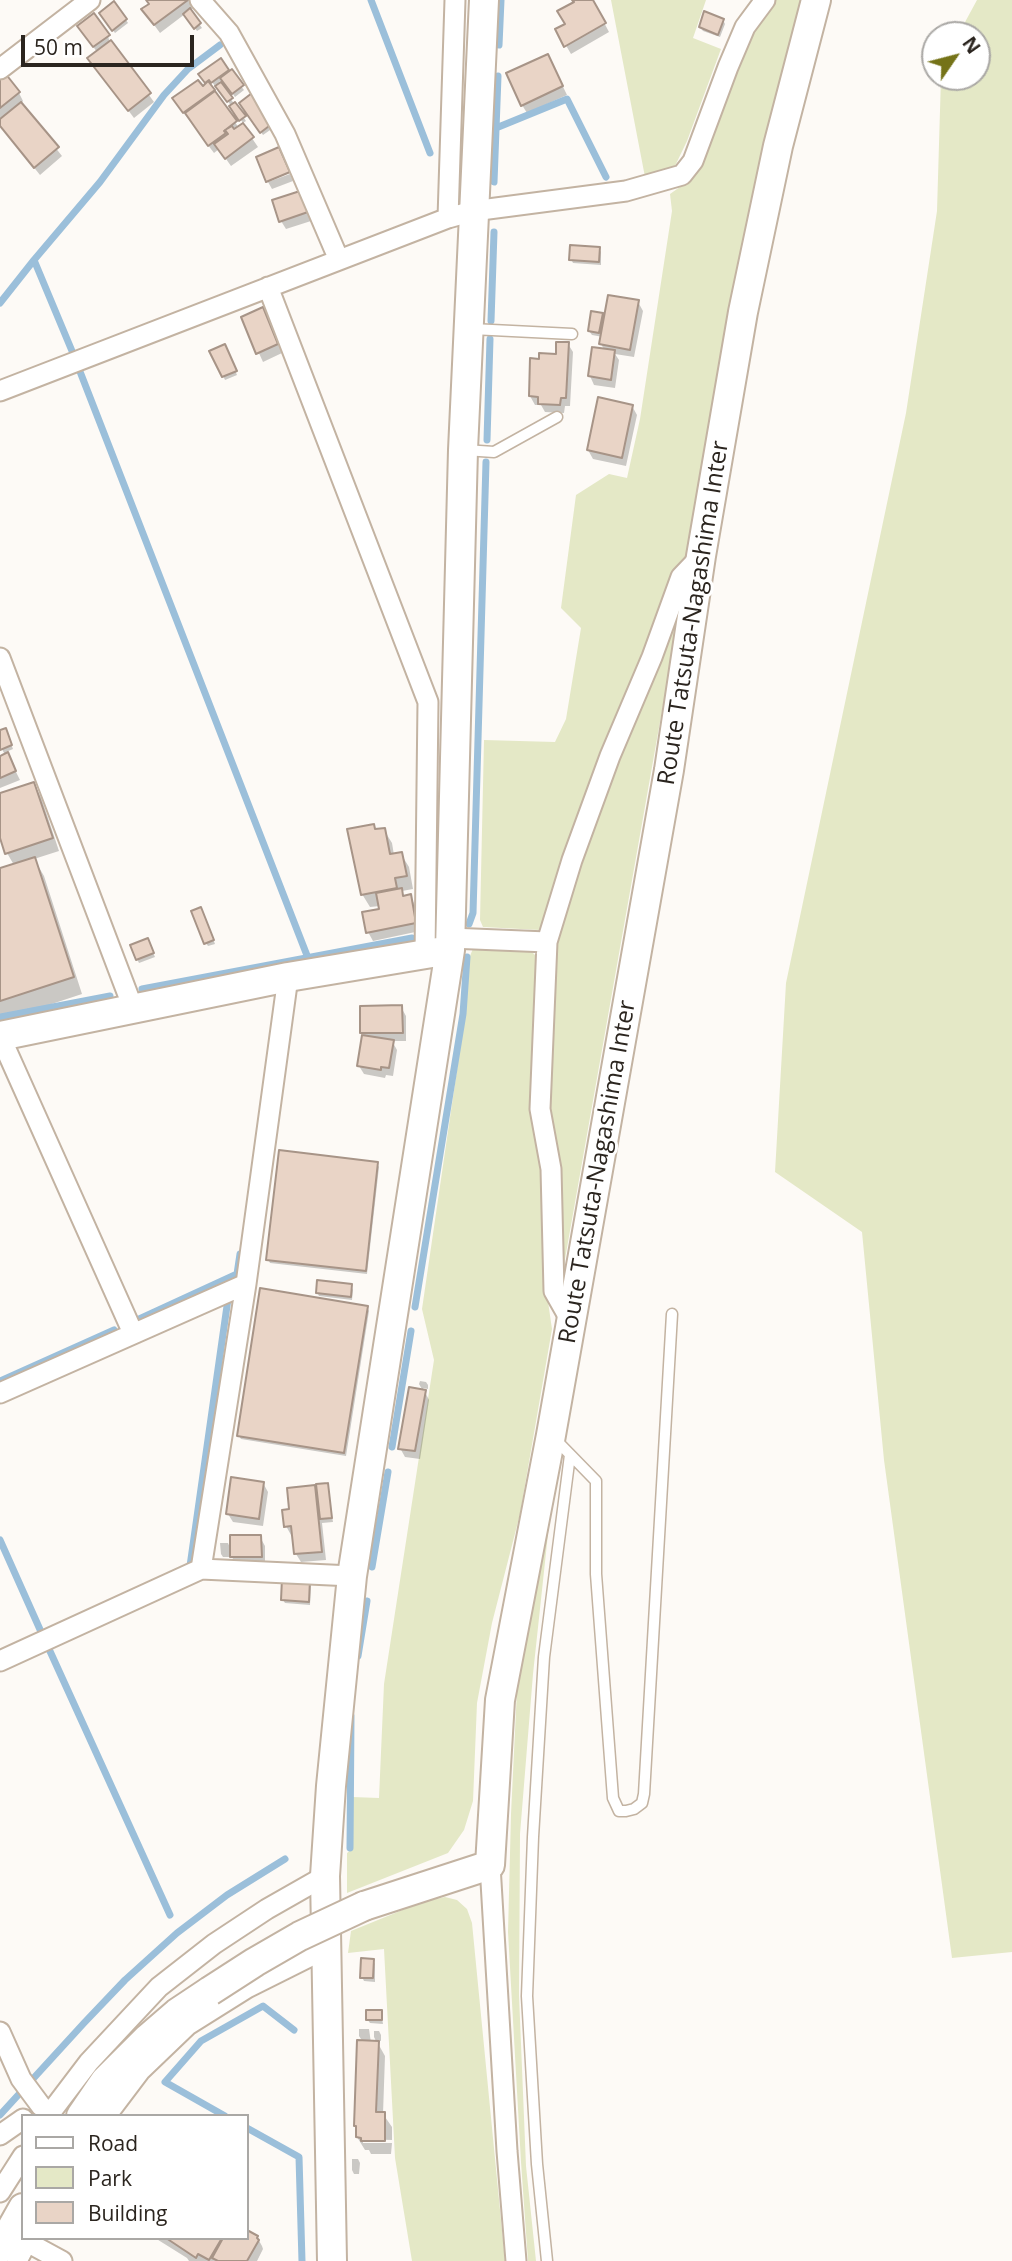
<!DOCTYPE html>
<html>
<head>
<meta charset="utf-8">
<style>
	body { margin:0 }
	#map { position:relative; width:1012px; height:2261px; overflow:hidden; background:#fdfaf6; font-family:"Open Sans",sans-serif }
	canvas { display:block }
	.legend { position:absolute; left:21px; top:2114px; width:228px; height:126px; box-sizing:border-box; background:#fff; border:2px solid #aaa8a5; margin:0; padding:9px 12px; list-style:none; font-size:21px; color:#2b251f }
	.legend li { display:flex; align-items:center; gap:14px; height:35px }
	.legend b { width:35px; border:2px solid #aaa8a5 }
	.north { position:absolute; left:921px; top:21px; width:70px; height:70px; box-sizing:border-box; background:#fff; border:2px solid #aaa8a5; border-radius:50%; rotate:55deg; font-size:19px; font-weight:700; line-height:28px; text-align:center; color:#2b251f }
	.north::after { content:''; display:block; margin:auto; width:24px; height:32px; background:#757318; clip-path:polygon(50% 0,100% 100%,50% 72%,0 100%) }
	.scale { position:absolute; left:21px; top:35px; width:173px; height:32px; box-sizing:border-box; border:4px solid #2b251f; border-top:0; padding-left:9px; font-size:21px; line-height:24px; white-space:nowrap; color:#2b251f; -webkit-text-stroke:5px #fff; paint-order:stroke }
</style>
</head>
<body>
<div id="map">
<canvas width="1012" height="2261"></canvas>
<ul class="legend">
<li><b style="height:9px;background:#fff"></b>Road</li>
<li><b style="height:19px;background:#e4e8c6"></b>Park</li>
<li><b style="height:19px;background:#e9d4c6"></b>Building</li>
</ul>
<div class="north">N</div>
<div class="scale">50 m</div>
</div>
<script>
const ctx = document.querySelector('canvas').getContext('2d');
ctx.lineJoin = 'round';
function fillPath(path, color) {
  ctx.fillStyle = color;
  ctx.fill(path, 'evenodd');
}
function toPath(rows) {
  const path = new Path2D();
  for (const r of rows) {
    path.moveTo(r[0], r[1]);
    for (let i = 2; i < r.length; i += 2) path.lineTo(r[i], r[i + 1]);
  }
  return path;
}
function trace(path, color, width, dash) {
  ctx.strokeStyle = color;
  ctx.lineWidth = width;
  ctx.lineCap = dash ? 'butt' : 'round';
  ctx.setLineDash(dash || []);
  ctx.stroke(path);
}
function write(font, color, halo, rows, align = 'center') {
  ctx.font = font + ' "Open Sans",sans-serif';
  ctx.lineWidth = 6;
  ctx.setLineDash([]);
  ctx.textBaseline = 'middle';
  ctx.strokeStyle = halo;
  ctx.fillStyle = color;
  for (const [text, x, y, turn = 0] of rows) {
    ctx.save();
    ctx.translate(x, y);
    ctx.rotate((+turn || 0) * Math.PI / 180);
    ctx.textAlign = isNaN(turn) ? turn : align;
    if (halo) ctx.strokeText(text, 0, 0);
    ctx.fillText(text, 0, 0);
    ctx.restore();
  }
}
const green = toPath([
	[611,0,706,0,693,38,721,49,687,141,675,166,662,173,645,177],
	[775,0,806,0,689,552,673,576,623,715,599,758,565,860,549,920,540,930,483,927,480,920,484,740,555,742,566,719,581,628,561,608,576,495,609,474,627,478,640,419,672,211,670,194,687,182,753,27],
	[977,0,1012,0,1012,1952,952,1958,884,1460,862,1232,775,1172,786,983,906,413,937,211,941,77,977,77,977,35,958,35],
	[684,586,562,1276,546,1112,555,940,579,858],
	[474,946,530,950,540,960,546,1171,545,1281,552,1329,520,1514,492,1623,477,1703,473,1801,464,1830,448,1853,347,1893,347,1853,353,1848,352,1797,379,1798,384,1684,434,1360,422,1309,465,1015,470,956],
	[549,1506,551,1506,533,1674,520,1834,519,1995,526,2166,536,2261,528,2261,521,2162,508,1932,511,1814,517,1690],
	[445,1897,457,1900,467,1909,472,1923,505,2261,412,2261,395,2158,384,1949,348,1953,351,1931,422,1902]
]);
const shadow = toPath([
	[147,0,189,0,193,8,190,11,202,28,197,31,185,14,160,33,149,18,151,5],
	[574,0,592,0,609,32,571,54,557,30,567,25,576,3],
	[103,17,126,20,128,23,115,33],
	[723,20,725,24,720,37,703,31,700,27],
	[81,30,108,35,109,40,154,102,134,118,95,66,97,52],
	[220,60,244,90,235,97,223,80,219,82,246,121,243,123,216,84,215,86,212,82,209,85,239,128,243,125,258,147,231,166,219,149,214,153,179,107,207,84,201,75],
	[552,64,567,95,527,113,522,105],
	[0,79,19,93,23,101,21,104,62,156,40,175,0,125],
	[241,103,273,128,263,135],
	[290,174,293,181,272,189,268,182],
	[304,201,311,221,286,229,281,221],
	[599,249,601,252,601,265,573,263,571,259],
	[638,302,643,311,634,357,615,354,619,360,615,388,594,385,590,376,605,351,601,344,603,337,592,335,589,331,601,315,605,321],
	[243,318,267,318,282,353,263,362],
	[568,344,573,352,570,406,565,406,564,413,545,412,541,405,535,405,530,396],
	[224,346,237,375,225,380,212,352],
	[632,406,637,415,626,466,593,459,588,450],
	[0,732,7,734,13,749,6,752,20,780,0,788,0,757,5,755,0,745],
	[34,784,41,797,59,851,34,859,44,876,82,994,0,1021,0,870,14,865,7,853,0,832,0,795],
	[374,826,377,831,384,830,392,843,394,855,401,854,409,867,413,889,402,891,405,897,410,896,415,905,420,931,373,941,368,932,381,911,380,906,370,907,362,894],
	[203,913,215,944,208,946,206,943],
	[149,944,155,957,139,963,137,959],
	[401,1007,406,1016,406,1041,392,1041,397,1050,393,1076,386,1075,385,1078,364,1074,359,1066,364,1036,362,1033],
	[377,1164,379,1167,367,1274,270,1263,268,1259],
	[351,1286,353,1290,352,1300,319,1296,317,1292],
	[367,1307,369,1311,346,1456,241,1439,239,1436],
	[420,1381,426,1382,428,1385,428,1389,423,1388,429,1400,420,1459,405,1457,400,1448,423,1391,419,1384],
	[263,1483,268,1492,263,1526,233,1522,228,1514],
	[327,1485,333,1522,322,1523,326,1560,301,1562,296,1554,294,1535,291,1535,286,1526,291,1511,314,1487,319,1496],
	[260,1537,265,1546,265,1565,236,1565,232,1557,223,1557,221,1554,220,1543,228,1543,231,1550],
	[309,1582,311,1585,310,1605,285,1603,283,1600],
	[373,1960,375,1964,375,1982,364,1981,362,1977],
	[381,2012,383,2024,370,2023,367,2019],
	[359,2029,369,2029,371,2043,377,2043,374,2037,374,2031,379,2031,381,2035,381,2041,376,2040,385,2056,383,2114,392,2127,392,2140,363,2139,363,2143,392,2143,391,2154,371,2154,369,2150,365,2150,357,2137,363,2042,359,2036],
	[352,2159,358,2159,360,2163,359,2174,354,2174,352,2170],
	[247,2232,257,2237,262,2246,263,2249,257,2261,189,2261,187,2258,155,2238,247,2238]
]);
const stream = toPath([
	[371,0,430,153],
	[499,45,501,0],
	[496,128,567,99,606,177],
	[494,182,498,76],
	[0,303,34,260],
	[491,321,494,232],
	[72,351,34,260,100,182,164,95,188,69,220,45],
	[79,369,308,958],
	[487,440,490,339],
	[469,924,473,913,486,462],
	[142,989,412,938],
	[0,1017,110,996],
	[415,1307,463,1014,467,957],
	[137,1320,237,1274,240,1254],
	[0,1381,114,1330],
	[392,1447,411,1331],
	[0,1540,42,1634],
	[190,1566,228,1299],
	[372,1567,388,1472],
	[49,1649,170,1915],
	[358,1656,367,1601],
	[350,1848,351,1716],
	[0,2115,84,2023,125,1980,177,1933,227,1895,285,1859],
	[225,2116,165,2082,201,2041,263,2006,294,2030],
	[247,2128,299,2157,302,2261]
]);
const building = toPath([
	[146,0,188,0,154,25,141,9,149,4,146,0],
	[572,0,593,0,606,23,564,47,555,29,565,24,557,11,574,2,572,0],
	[114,1,127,19,112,31,99,13,114,1],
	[190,8,201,23,194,29,183,14,190,8],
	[704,11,724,19,718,35,699,27,704,11],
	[94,13,110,35,93,47,77,26,94,13],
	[111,40,151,93,128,111,87,58,111,40],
	[548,54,563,86,521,106,506,73,548,54],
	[221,58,229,70,211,83,209,80,205,83,198,74,221,58],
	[232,69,244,85,232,94,220,78,232,69],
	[5,73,20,92,0,108,0,77,5,73],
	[198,80,203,86,208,81,215,90,183,113,172,98,198,80],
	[221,82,233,98,227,102,215,86,221,82],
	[215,91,237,121,224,131,226,133,208,146,185,113,215,91],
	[252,93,273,123,260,133,239,103,252,93],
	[21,102,59,147,34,168,0,126,0,119,21,102],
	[235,102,246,116,239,121,229,106,235,102],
	[243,123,254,137,225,159,214,144,228,134,225,130,232,126,234,129,243,123],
	[279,147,290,172,266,182,256,157,279,147],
	[300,191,308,212,279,222,272,200,300,191],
	[570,245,600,247,599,262,569,260,570,245],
	[608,295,639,300,630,350,599,344,608,295],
	[263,307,278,344,256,354,241,317,263,307],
	[591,311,603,313,599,333,588,331,591,311],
	[556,342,569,342,566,398,561,398,560,405,538,404,538,397,529,396,530,358,539,359,539,353,556,354,556,342],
	[225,344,237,371,222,377,209,351,225,344],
	[592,347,615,350,611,380,588,376,592,347],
	[598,397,633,405,622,458,587,450,598,397],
	[6,728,12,745,0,750,0,730,6,728],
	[8,752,16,771,0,778,0,756,8,752],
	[34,782,53,838,5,854,0,838,0,793,34,782],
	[374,824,375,829,385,828,390,854,402,852,407,876,395,878,397,888,361,895,347,829,374,824],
	[35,857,74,977,0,1001,0,868,35,857],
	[402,888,403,896,411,894,416,923,366,933,362,912,379,909,376,893,402,888],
	[201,907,214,940,204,944,191,911,201,907],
	[148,938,154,953,136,960,130,945,148,938],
	[402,1005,403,1033,360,1033,360,1006,402,1005],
	[362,1035,394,1040,389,1068,381,1067,381,1070,357,1066,362,1035],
	[279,1150,378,1162,366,1271,266,1260,279,1150],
	[317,1280,352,1284,351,1297,316,1293,317,1280],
	[260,1288,368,1306,344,1453,237,1436,260,1288],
	[409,1387,426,1390,415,1451,398,1449,409,1387],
	[231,1477,264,1482,259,1519,226,1514,231,1477],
	[328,1483,332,1518,320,1519,316,1484,328,1483],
	[315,1485,322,1552,294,1554,291,1526,284,1527,282,1510,289,1509,287,1488,315,1485],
	[230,1535,261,1535,262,1557,230,1557,230,1535],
	[282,1578,310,1580,309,1602,281,1600,282,1578],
	[361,1958,374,1959,373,1978,360,1978,361,1958],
	[366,2010,382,2010,382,2020,366,2020,366,2010],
	[357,2040,379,2041,376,2112,385,2112,385,2141,361,2141,361,2138,356,2137,356,2126,354,2126,357,2040],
	[247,2230,258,2236,257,2238,259,2240,247,2261,218,2261,212,2258,223,2238,247,2238,247,2230],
	[166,2238,222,2238,209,2260,198,2254,196,2258,166,2238]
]);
const lane = toPath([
	[472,329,572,334],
	[465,450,494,452,557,417],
	[554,1438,596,1481,596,1574,613,1798,619,1811,626,1811,634,1809,642,1803,644,1794,672,1314],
	[547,2261,537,2164,527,1996,533,1837,544,1657,570,1455]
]);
const street = toPath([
	[200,0,229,33,285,134,339,260],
	[0,69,90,0],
	[448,218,455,0],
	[268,287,428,702,425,955],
	[0,391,448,218,473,211,626,191,682,175,693,161,728,67,745,27,765,0],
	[0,658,133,1008],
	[450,938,547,942],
	[0,1036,133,1333],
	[571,1321,554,1291,551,1169,540,1109,547,942,572,860,610,756,652,657,681,577,701,556],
	[0,1393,246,1284],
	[201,1569,246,1284,288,977],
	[0,1661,201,1569,352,1576],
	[490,1865,507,2151,516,2261],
	[0,2032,21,2079,41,2106,50,2113],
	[48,2116,89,2062,159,1987,214,1944,267,1909,325,1876],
	[106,2116,140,2071,188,2025,247,1988,327,1948],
	[0,2135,23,2119],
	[0,2192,23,2156],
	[27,2242,62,2261],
	[17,2261,29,2238]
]);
const secondary = toPath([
	[0,1036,288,977,450,950],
	[364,1906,490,1865,500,1700,551,1435,669,770,701,556,743,312,778,146,816,0],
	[81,2116,105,2081,148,2038,177,2013,210,1991],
	[0,2249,23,2208],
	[332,2261,325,1876,331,1786,352,1576,450,950,463,450,484,0]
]);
const secondaryBridge = toPath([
	[210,1991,255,1962,300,1936,364,1906]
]);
const streetNames = [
	["Route Tatsuta-Nagashima Inter",694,613,-81],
	["Route Tatsuta-Nagashima Inter",598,1172,-80]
];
fillPath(green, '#e4e8c6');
fillPath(shadow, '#0003');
trace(stream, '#9bbfda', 7);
fillPath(building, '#e9d4c6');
trace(building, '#a79487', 2);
trace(lane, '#c3b3a2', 13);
trace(street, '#c3b3a2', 23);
trace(secondary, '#c3b3a2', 32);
trace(lane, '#fff', 10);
trace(street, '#fff', 19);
trace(secondary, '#fff', 28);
trace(secondaryBridge, '#c3b3a2', 32, []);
trace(secondaryBridge, '#fff', 28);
write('24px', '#2b251f', '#fff', streetNames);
</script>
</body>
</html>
